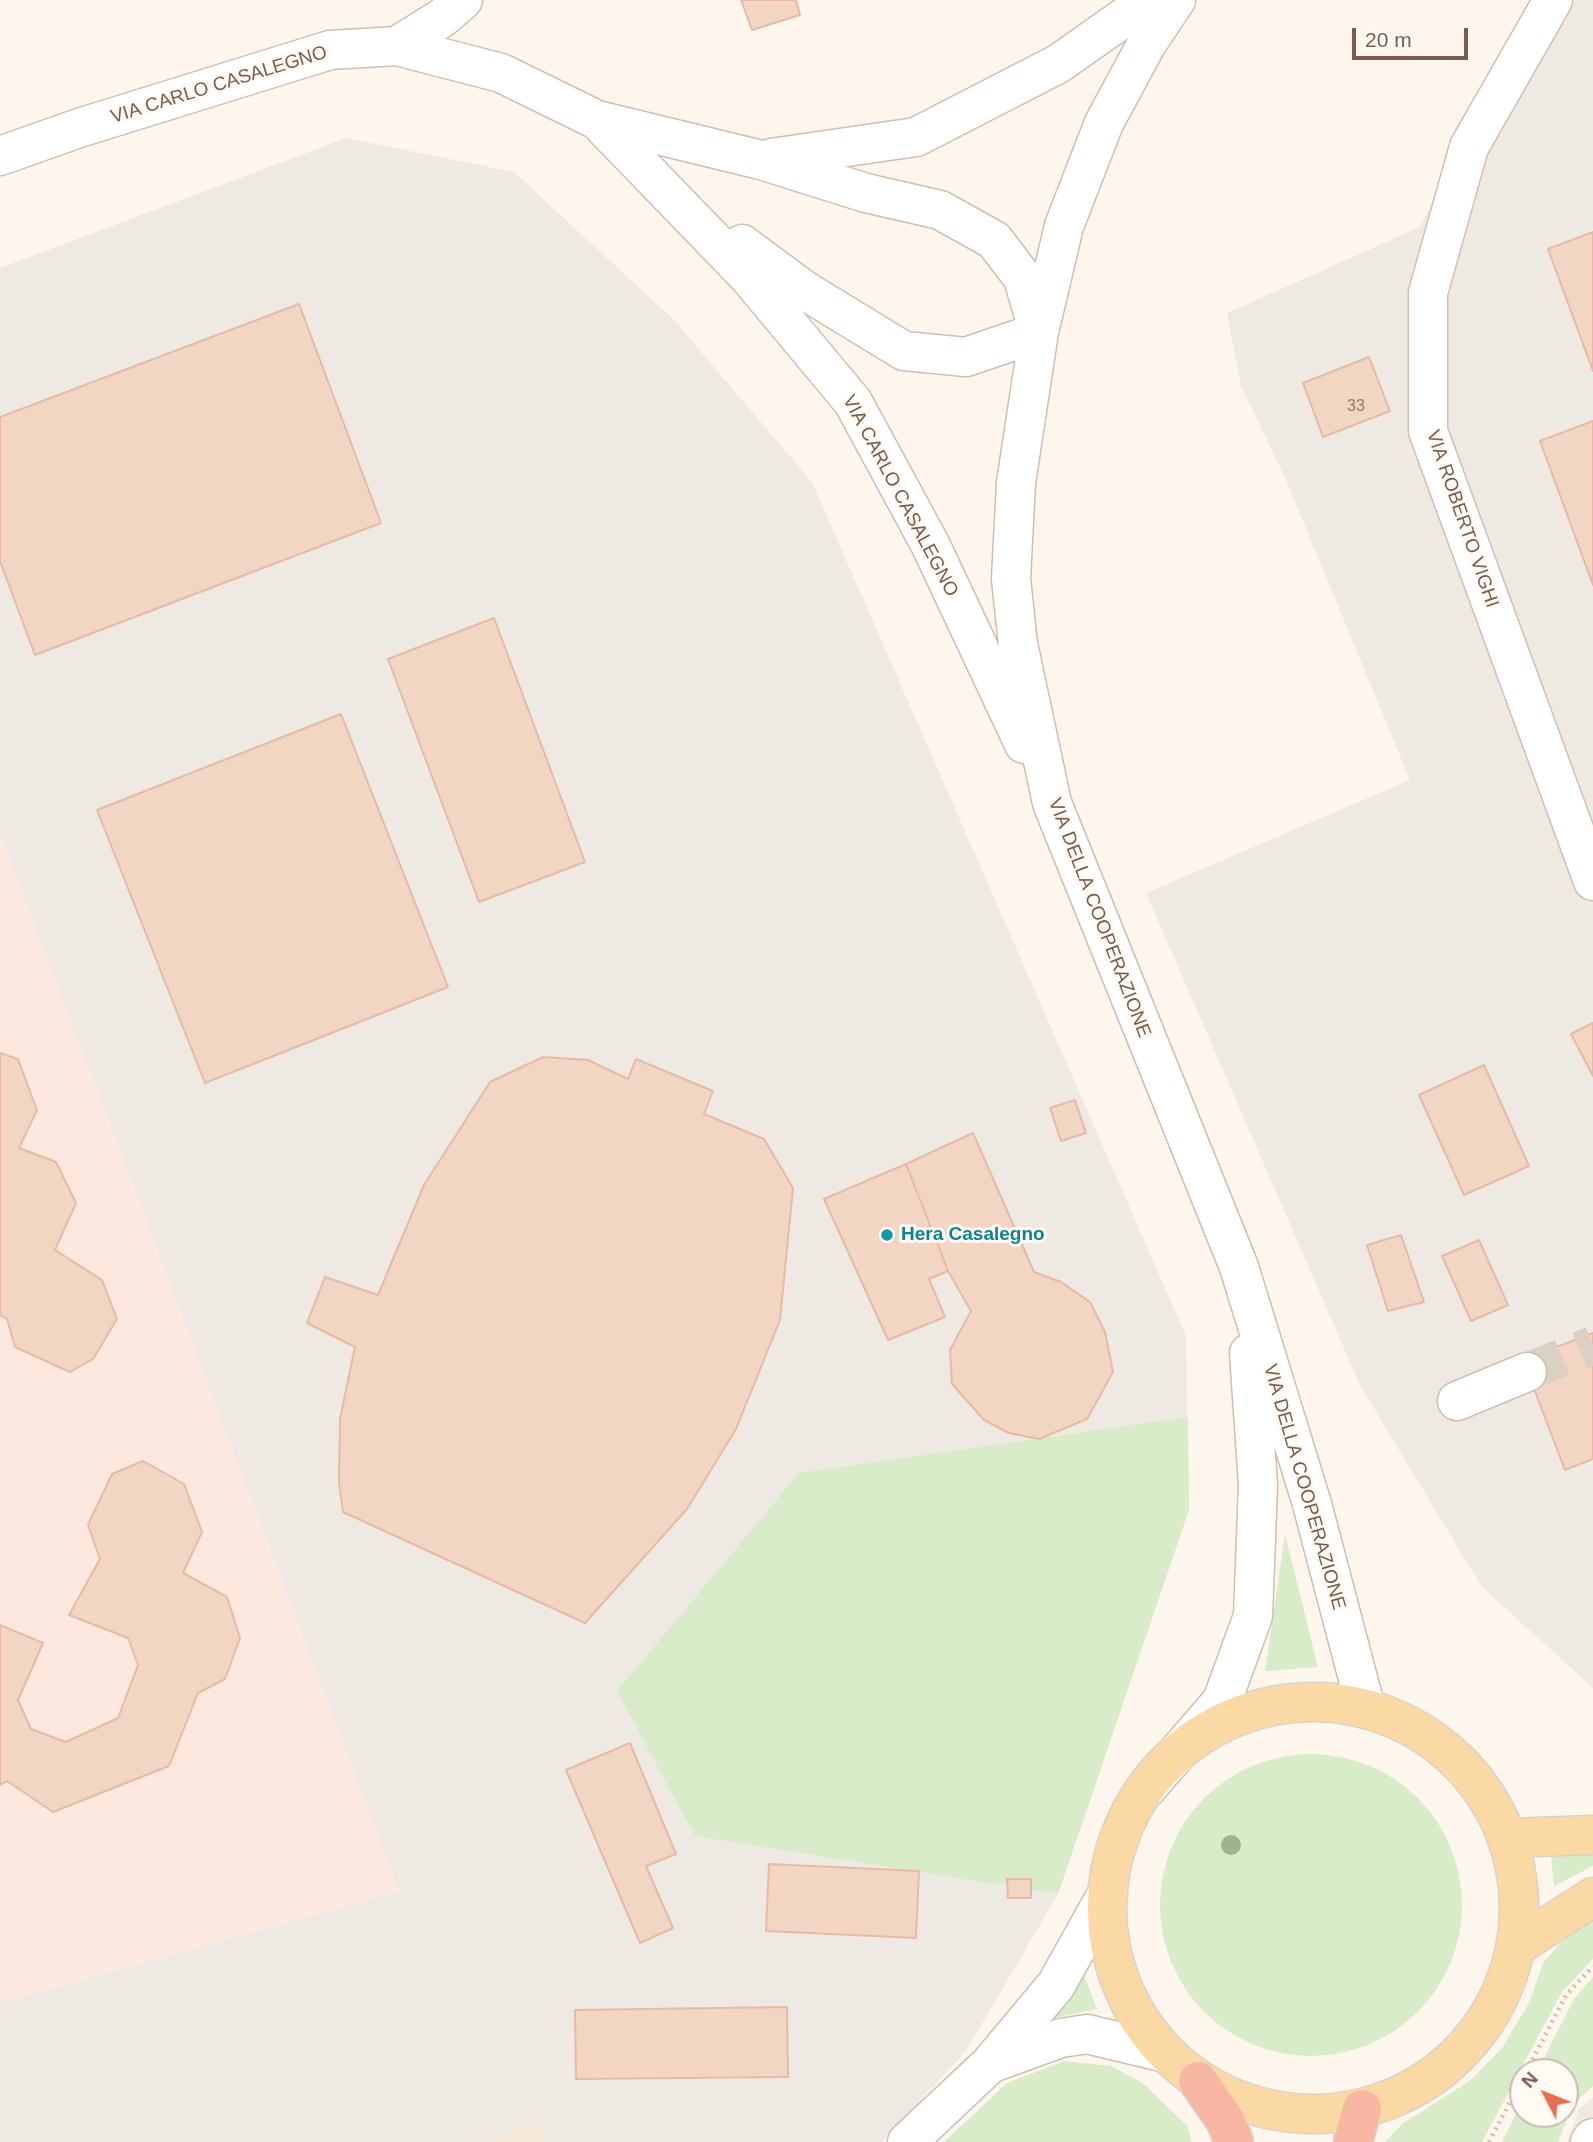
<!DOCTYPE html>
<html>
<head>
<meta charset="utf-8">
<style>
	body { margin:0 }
	#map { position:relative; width:1593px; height:2142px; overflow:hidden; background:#fdf6ec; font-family:Arial,sans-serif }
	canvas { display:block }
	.north { position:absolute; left:1509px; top:2058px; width:70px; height:70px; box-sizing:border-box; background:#fffaf3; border:2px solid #cabbb1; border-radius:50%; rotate:312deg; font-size:19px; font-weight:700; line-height:28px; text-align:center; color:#7a5c4d }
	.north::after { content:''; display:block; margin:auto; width:24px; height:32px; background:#e76f51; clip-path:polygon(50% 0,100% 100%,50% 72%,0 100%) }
	.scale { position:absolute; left:1352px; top:28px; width:116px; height:32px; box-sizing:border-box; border:4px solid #7a5c4d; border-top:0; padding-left:9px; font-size:21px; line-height:24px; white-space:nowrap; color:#7a5c4d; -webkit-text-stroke:5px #fffaf3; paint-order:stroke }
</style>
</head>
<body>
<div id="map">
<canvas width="1593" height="2142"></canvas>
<div class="north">N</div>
<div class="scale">20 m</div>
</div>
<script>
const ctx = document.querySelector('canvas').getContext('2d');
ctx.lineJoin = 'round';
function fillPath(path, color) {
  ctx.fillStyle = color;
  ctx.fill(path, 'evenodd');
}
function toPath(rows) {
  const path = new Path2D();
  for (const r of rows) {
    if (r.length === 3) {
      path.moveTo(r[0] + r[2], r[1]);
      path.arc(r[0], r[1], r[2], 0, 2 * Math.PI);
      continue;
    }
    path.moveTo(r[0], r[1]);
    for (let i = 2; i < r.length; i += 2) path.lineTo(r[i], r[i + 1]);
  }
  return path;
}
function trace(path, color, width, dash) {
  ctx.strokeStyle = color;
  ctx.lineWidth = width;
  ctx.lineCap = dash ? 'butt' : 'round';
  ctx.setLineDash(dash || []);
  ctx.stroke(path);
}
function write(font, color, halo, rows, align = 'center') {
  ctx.font = font + ' Arial,sans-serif';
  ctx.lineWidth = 6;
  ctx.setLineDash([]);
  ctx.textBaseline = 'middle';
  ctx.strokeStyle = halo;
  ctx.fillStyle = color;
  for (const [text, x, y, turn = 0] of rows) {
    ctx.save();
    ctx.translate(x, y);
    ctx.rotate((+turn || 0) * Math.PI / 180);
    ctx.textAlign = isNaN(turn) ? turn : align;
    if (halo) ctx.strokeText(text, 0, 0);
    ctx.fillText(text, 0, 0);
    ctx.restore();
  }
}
const residential = toPath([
	[538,2123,546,2142,479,2142]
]);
const commercial = toPath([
	[0,834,399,1891,0,2003]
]);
const industrial = toPath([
	[1540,0,1593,0,1593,1688,1481,1586,1360,1385,1146,893,1410,780,1286,480,1241,386,1227,313,1420,227,1516,30],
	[346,138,514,172,673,319,812,482,1186,1336,1189,1510,1058,1894,966,2051,882,2142,546,2142,537,2123,479,2142,0,2142,0,2003,399,1891,0,834,0,268],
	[1593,2097,1593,2142,1567,2142,1579,2109]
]);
const green = toPath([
	[1188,1417,1189,1510,1058,1894,695,1836,617,1691,799,1473],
	[1285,1534,1318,1667,1265,1671],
	[1311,1905,151],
	[1550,1847,1593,1847,1593,1866,1554,1886],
	[1593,1920,1593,1959,1562,1992,1482,2142,1385,2142,1402,2124,1471,2080,1502,2048,1529,2003,1543,1963,1560,1943],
	[1081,1967,1097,2009,1044,2020],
	[1593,1977,1593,2086,1573,2104,1558,2142,1502,2142,1523,2100,1523,2114,1565,2114,1565,2072,1537,2072,1574,1999],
	[1064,2061,1111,2066,1144,2084,1187,2126,1192,2142,944,2142,1007,2083]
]);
const building = toPath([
	[741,0,796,0,800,15,752,30,741,0],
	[1593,232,1593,371,1548,249,1593,232],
	[299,304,381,523,35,655,0,561,0,417,299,304],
	[1369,357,1390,411,1323,437,1303,383,1369,357],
	[1593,421,1593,585,1540,441,1593,421],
	[494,618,585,862,479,902,388,659,494,618],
	[341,714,448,987,205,1083,97,810,341,714],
	[1593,1023,1593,1076,1571,1034,1593,1023],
	[0,1053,18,1059,37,1110,19,1148,56,1162,76,1203,55,1250,102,1280,117,1319,93,1359,70,1372,15,1347,7,1319,0,1315,0,1053],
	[543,1057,588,1060,628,1079,636,1059,713,1091,704,1114,764,1139,793,1188,780,1320,736,1429,687,1509,585,1623,343,1512,339,1482,340,1419,355,1347,307,1323,325,1277,378,1295,424,1185,490,1082,543,1057],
	[1484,1065,1529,1166,1464,1195,1419,1095,1484,1065],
	[1075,1100,1086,1133,1061,1141,1050,1108,1075,1100],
	[973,1133,1034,1272,1061,1282,1090,1302,1105,1332,1113,1372,1087,1419,1039,1439,1009,1433,984,1420,952,1384,950,1350,971,1311,948,1271,906,1164,973,1133],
	[906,1164,948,1271,929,1279,945,1317,888,1340,824,1199,906,1164],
	[1401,1235,1424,1302,1388,1311,1367,1245,1401,1235],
	[1479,1240,1508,1305,1471,1321,1442,1256,1479,1240],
	[1593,1333,1593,1459,1565,1470,1523,1360,1593,1333],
	[143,1461,184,1484,202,1532,183,1573,227,1597,240,1638,225,1679,198,1693,169,1766,53,1812,7,1781,0,1785,0,1625,43,1643,18,1700,31,1729,66,1742,118,1718,138,1665,128,1638,69,1615,100,1559,88,1525,112,1474,143,1461],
	[630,1743,676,1854,646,1866,673,1928,640,1943,566,1770,630,1743],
	[769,1864,919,1871,916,1938,766,1931,769,1864],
	[1007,1879,1031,1879,1031,1898,1008,1898,1007,1879],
	[787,2007,788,2077,576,2079,575,2010,787,2007]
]);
const minorTunnel = toPath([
	[1527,1372,1593,1345]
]);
const path = toPath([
	[1526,2072,1566,1995,1593,1966],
	[1489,2142,1523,2077]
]);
const minor = toPath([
	[1176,0,1146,45,1104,123,1064,226,1039,332,1016,483,1011,579,1018,644,1052,803,1239,1267,1312,1504,1366,1709],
	[1553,0,1469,147,1428,293,1428,431,1593,881],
	[397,46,442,18,463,0],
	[598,121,748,276,853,402,931,546,1024,744],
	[0,156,79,128,330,50,397,46,501,73,597,120,761,160,866,193,940,210,994,240,1023,278,1038,330],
	[771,158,916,137,1058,64,1149,0],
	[742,244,804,290,904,351,966,357,1039,332],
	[1457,1401,1527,1372],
	[1147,1788,1222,1701,1253,1616,1258,1485,1249,1353],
	[992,2063,1061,2038,1087,2034,1166,2053],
	[907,2142,990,2064,1056,1985,1108,1892],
	[1590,2142,1593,2138]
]);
const major = toPath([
	[1313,1908,206],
	[1508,1838,1593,1835],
	[1517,1946,1593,1897]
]);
const highway = toPath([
	[1198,2081,1225,2120,1234,2142],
	[1353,2142,1362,2109]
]);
const trees = [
	[1231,1845]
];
const markers = [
	[887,1235,7,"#0f9aa8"]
];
const numberNames = [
	["33",1356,407]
];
const streetNames = [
	["VIA CARLO CASALEGNO",219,85,-17],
	["VIA CARLO CASALEGNO",900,496,62],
	["VIA ROBERTO VIGHI",1462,519,71],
	["VIA DELLA COOPERAZIONE",1099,918,69],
	["VIA DELLA COOPERAZIONE",1304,1487,74]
];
const cultureNames = [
	["Hera Casalegno",901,1235]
];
fillPath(residential, '#f5e8da');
fillPath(commercial, '#fde8e0');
fillPath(industrial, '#efe9e4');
fillPath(green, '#d8ecc9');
fillPath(building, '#f3d5c3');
trace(building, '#e6bba3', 2);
trace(minorTunnel, '#dcd0c4', 38, [38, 19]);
trace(minor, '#d1beb0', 41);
trace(major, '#dad1cd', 41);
trace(highway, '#dad1cd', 41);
trace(path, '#d9b8a5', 4.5, [2, 5]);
trace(minor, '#fff', 38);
trace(major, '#fbd9a5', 38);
trace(highway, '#f7b7a3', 38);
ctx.fillStyle = '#a0b28e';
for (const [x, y] of trees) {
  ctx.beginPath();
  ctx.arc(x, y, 10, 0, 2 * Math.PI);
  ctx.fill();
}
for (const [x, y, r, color] of markers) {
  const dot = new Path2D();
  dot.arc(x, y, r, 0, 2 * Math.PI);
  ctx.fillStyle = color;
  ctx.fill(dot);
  trace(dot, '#fffaf3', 2.5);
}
write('16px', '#987a6a', null, numberNames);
write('19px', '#7a5c4d', '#fffaf3', streetNames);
write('bold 19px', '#0d838f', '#fffaf3', cultureNames, 'left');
</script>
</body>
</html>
